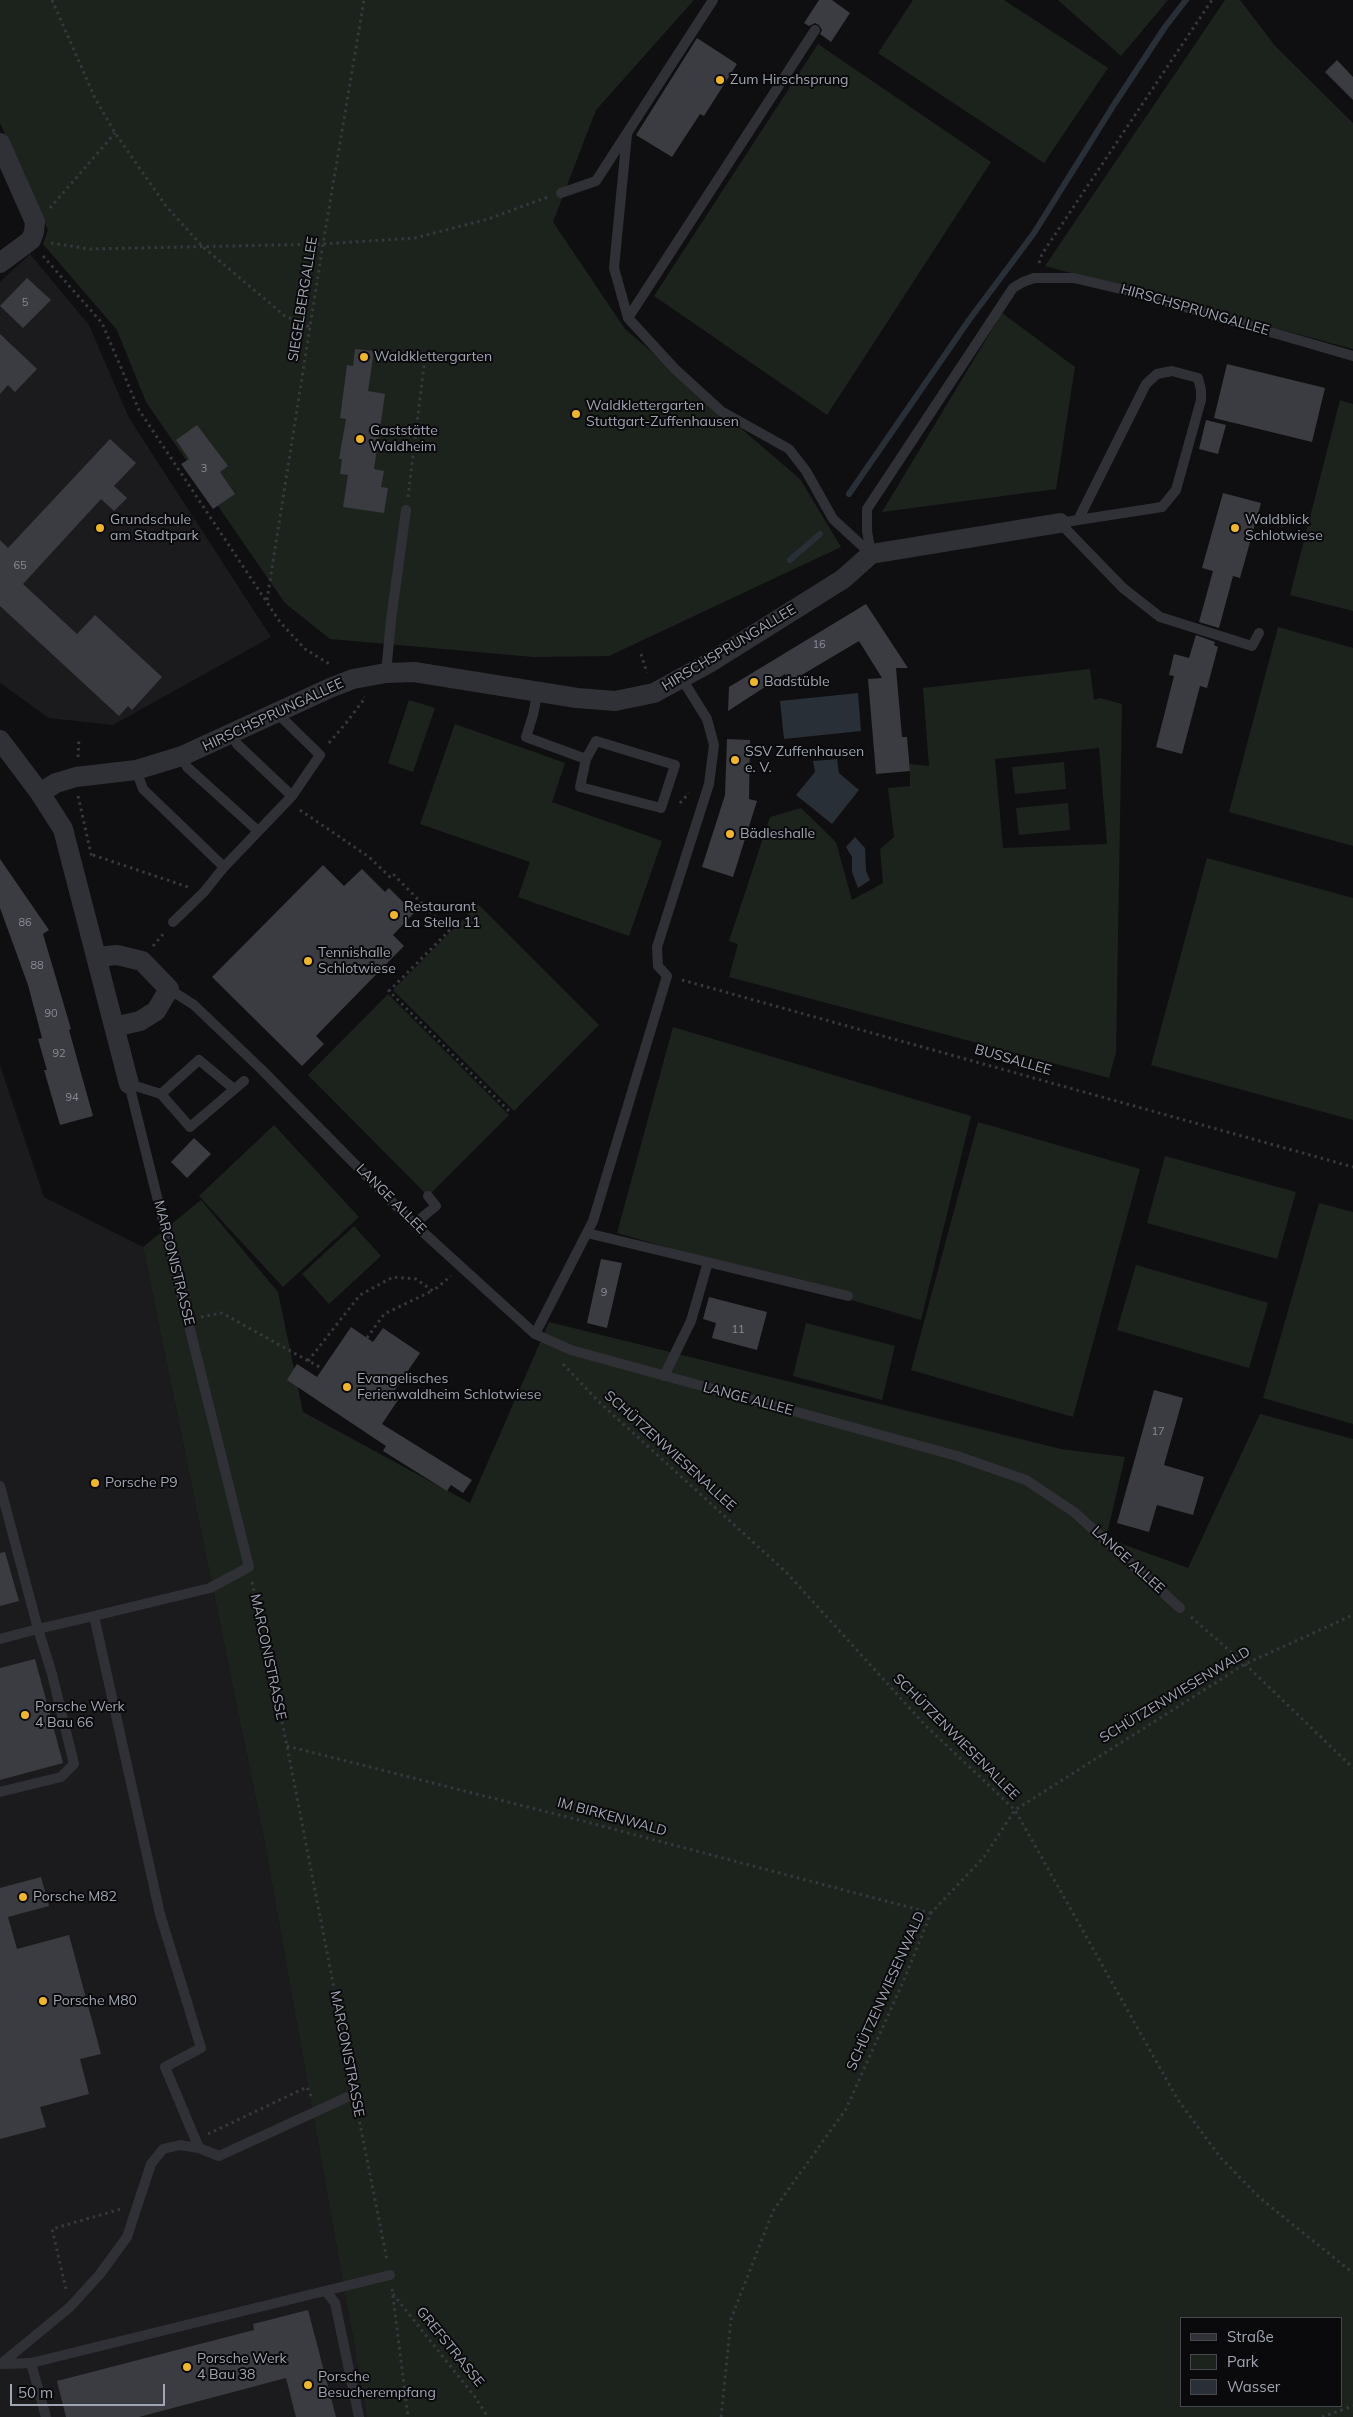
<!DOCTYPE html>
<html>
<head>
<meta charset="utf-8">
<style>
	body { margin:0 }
	#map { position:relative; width:1353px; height:2417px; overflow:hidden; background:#0f0f11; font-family:Mulish,sans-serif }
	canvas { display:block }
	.legend { position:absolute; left:1180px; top:2317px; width:162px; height:90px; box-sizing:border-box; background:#0a0a0c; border:1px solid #46484e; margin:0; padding:6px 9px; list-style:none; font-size:15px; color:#a0a5b2 }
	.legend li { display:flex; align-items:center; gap:10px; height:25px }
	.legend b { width:25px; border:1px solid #46484e }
	.scale { position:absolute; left:10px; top:2384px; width:155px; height:22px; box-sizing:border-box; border:2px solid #a0a5b2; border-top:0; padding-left:6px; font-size:15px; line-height:18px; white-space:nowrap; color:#a0a5b2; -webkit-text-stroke:4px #0a0a0c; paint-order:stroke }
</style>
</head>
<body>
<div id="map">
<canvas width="1353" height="2417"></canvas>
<ul class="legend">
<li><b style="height:6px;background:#303136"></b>Straße</li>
<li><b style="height:14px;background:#1c231d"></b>Park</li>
<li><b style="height:14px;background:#282f36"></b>Wasser</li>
</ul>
<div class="scale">50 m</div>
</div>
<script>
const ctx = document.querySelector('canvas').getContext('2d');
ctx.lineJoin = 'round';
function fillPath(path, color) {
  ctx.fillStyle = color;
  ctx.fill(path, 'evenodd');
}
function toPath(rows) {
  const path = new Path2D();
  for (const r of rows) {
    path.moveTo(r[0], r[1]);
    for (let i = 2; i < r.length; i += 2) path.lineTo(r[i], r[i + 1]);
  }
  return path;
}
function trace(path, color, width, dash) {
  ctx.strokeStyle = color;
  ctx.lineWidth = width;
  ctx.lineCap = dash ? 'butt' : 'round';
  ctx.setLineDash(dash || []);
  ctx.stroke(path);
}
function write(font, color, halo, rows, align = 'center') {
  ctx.font = font + ' Mulish,sans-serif';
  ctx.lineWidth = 4;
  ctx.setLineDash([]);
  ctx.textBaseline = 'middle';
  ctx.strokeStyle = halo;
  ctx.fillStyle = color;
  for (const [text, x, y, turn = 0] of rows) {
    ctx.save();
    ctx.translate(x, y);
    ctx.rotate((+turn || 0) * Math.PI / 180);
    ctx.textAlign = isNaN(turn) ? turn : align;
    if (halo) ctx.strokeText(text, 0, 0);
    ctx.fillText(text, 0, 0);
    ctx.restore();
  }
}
const built = toPath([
	[30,254,89,325,129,418,271,637,113,725,49,718,0,683,0,282],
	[0,1065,44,1197,143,1247,264,1839,367,2417,0,2417]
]);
const green = toPath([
	[0,0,694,0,596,110,553,222,625,329,800,479,841,547,609,656,534,657,330,639,285,603,146,402,117,330,43,244,48,230,0,123],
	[913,0,1004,0,1108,68,1044,163,878,53],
	[1058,0,1168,0,1121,56],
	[1225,0,1240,0,1276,47,1353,123,1353,349,1045,266],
	[818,44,991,162,827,415,654,296],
	[1002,313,1075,367,1056,489,882,512],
	[1340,400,1353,404,1353,611,1290,595],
	[1278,627,1353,648,1353,846,1229,812],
	[1090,669,1094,700,1100,698,1122,704,1116,1052,1109,1078,729,977,738,944,729,941,770,817,801,808,836,842,852,900,883,883,880,849,894,837,888,788,910,786,910,764,929,766,923,688],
	[1099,748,1107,844,1003,848,995,759],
	[409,700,435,708,413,772,388,763],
	[455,724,565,763,552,802,662,841,629,936,518,897,530,862,420,824],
	[1064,762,1066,789,1015,794,1012,767],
	[1068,803,1070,830,1019,835,1016,808],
	[1207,858,1353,898,1353,1120,1151,1065],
	[478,904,599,1025,514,1111,393,990],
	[388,994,509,1115,428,1196,308,1075],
	[673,1027,971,1116,921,1320,617,1233],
	[978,1122,1140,1169,1073,1417,911,1370],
	[274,1125,359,1217,283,1287,199,1196],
	[1165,1156,1296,1192,1277,1259,1147,1223],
	[201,1200,278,1292,303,1412,470,1503,549,1322,1061,1449,1125,1457,1106,1538,1188,1568,1260,1414,1353,1439,1353,2417,367,2417,264,1839,143,1247],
	[1182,2318,1342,2318,1342,2406,1182,2406],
	[1319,1203,1353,1212,1353,1424,1263,1398],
	[354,1226,381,1256,329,1304,302,1274],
	[1136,1265,1268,1303,1249,1368,1117,1330],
	[806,1323,895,1346,882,1400,793,1376]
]);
const water = toPath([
	[858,693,861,731,784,739,780,701],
	[837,759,839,773,859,790,832,824,796,795,815,772,813,761],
	[855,837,865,848,866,871,870,880,858,888,852,872,852,857,846,847]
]);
const stream = toPath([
	[849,494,969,320,1034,233,1115,103,1165,27,1186,0],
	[790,560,820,534]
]);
const building = toPath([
	[819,0,832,0,850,13,831,42,820,34,822,30,819,25,815,23,809,26,804,23],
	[697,38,737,64,704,116,700,114,672,157,636,135],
	[1337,60,1353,77,1353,100,1325,72],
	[27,278,51,300,23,328,0,306],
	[0,334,37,369,15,392,8,385,0,394],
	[355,349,374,351,368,391,385,394,374,469,384,471,381,487,388,488,384,513,343,507,348,475,340,474,342,459,339,459,346,419,340,418,347,365,353,366],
	[1227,364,1325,388,1312,442,1214,418],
	[1206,420,1226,425,1218,454,1199,449],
	[197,425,228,466,220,472,235,494,213,509,181,464,189,459,176,440],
	[110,439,136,463,114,486,127,498,114,511,101,499,23,584,77,634,95,615,162,677,132,710,128,706,119,716,0,606,0,540,8,548],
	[1223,493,1261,503,1240,578,1233,576,1219,628,1199,622,1213,571,1202,568],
	[866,604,908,668,896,668,902,737,907,737,910,771,876,774,868,679,882,678,859,641,790,682,785,674,728,711,729,687],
	[1196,635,1215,642,1214,645,1218,647,1207,688,1200,686,1182,754,1156,747,1174,676,1169,675,1174,654,1189,658],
	[727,739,750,740,749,799,757,801,733,877,702,867,725,795],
	[0,859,49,930,43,934,71,1029,69,1030,93,1116,60,1125,44,1070,47,1070,38,1039,42,1038,28,985,0,908],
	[323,865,344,886,362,869,385,892,389,888,414,913,393,935,404,946,316,1036,324,1044,302,1066,212,977],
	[194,1138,211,1154,187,1178,171,1162],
	[601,1259,622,1263,607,1328,587,1323],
	[709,1297,767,1312,757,1350,712,1338,716,1323,703,1319],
	[351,1327,373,1342,383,1328,420,1353,393,1393,400,1397,382,1424,472,1480,463,1493,451,1485,447,1491,383,1451,386,1446,287,1380,297,1364,317,1377],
	[1154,1390,1183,1398,1164,1465,1204,1477,1193,1515,1157,1505,1149,1532,1117,1523],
	[5,1552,19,1601,0,1606,0,1553],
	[35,1659,63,1763,0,1780,0,1668],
	[41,1877,49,1906,8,1917,17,1949,69,1935,101,2054,80,2059,89,2094,40,2107,46,2127,0,2139,0,1888],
	[308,2310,336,2417,296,2417,286,2378,139,2417,66,2417,57,2381,254,2330,253,2324]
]);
const path = toPath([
	[52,0,95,98,115,133,166,206,203,247,285,316,310,327],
	[50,208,115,133],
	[51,243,90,249,323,244,415,238,488,219,548,197],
	[43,256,102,323,139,410,280,622,305,649,331,665],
	[1039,263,1042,254,1212,0],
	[408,497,425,358],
	[267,600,323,244,364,0],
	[641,654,647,673],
	[329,743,346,723,365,698,364,697],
	[78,757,79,738],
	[78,796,92,858],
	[680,803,689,793],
	[300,810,369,857,391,878,394,875,449,931,389,991,511,1113],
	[93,855,188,887],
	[153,946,165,932],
	[682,980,1353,1167],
	[201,1317,222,1313,323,1369],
	[367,1338,384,1314,432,1291],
	[308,1361,360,1295,393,1277,416,1279,433,1291,451,1276],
	[563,1364,598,1401,786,1572,924,1724,1015,1810,1178,2100,1220,2157,1260,2198,1353,2273],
	[252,1582,287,1746,352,2081],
	[1191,1617,1245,1664,1353,1768],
	[287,1746,579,1820,931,1913],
	[357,2109,387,2260],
	[208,2134,307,2087,312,2098],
	[66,2289,52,2229,121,2209],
	[392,2289,408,2417],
	[393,2294,475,2397,488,2417],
	[721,2417,731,2319,773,2211,846,2109,903,1982,931,1913,984,1857,1015,1810,1245,1664,1353,1615],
	[1322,2417,1353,2406]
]);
const service = toPath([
	[815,30,628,318,675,369,721,411,789,449,806,471,833,519,871,554],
	[627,134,614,268,628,318],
	[561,193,596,181,713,0],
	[1060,523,1078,520,1146,384,1157,374,1172,371,1198,378,1201,390,1201,400,1176,490,1162,507,1078,520],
	[1060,523,1123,588,1160,617,1252,646,1259,633],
	[871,554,867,531,867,509,1013,288,1023,282,1034,278,1074,278,1129,291,1353,356],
	[386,673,391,620,406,510],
	[538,690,533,715,526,737,586,759,580,787,661,808,675,765,596,741,586,759],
	[232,734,237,744,292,796],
	[182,756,187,767,258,831],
	[136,770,143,789,224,867],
	[173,922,204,892,224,867,292,796,320,755,278,714],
	[169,989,194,1005,261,1069,414,1224,535,1334,571,1350,957,1456,1026,1480,1074,1512,1180,1608],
	[129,1084,161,1094,199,1060,234,1089],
	[161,1094,190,1127,244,1081],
	[414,1224,436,1206,428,1196],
	[587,1233,848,1296],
	[535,1334,593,1221,667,976,658,966,657,947,709,784,714,745,707,719,682,679],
	[664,1376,691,1321,708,1262],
	[0,1486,38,1629,0,1639],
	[94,1616,210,1588,249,1567,129,1084],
	[0,1792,61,1777,74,1764,52,1674,38,1629,94,1616,160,1914,201,2048,165,2067,199,2148,219,2156,354,2094],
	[326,2291,335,2303,359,2417],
	[31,2363,46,2417],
	[1,2364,70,2307,100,2274,127,2237,151,2164,163,2149,180,2145,199,2148],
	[4,2364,31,2363,390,2275]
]);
const minor = toPath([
	[0,143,35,222,34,232,31,240,0,263],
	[0,740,40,793,63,829,129,1084],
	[40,793,56,783,76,777,136,770,182,756,330,688,353,679,386,673,414,672,577,698,615,701,654,693,709,663,843,579,871,554,1060,523],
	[97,957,117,955,142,961,169,989,156,1011,140,1021,114,1027]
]);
const markers = [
	[720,80,5,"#f1b627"],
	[364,357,5,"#f1b627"],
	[576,414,5,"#f1b627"],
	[360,439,5,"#f1b627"],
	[100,528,5,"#f1b627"],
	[1235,528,5,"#f1b627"],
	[754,682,5,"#f1b627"],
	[735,760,5,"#f1b627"],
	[730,834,5,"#f1b627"],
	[394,915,5,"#f1b627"],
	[308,961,5,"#f1b627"],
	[347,1387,5,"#f1b627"],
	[95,1483,5,"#f1b627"],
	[25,1715,5,"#f1b627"],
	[23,1897,5,"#f1b627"],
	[43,2001,5,"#f1b627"],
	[187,2367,5,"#f1b627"],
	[308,2385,5,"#f1b627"]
];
const numberNames = [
	["5",25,303],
	["3",204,469],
	["65",20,566],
	["16",819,645],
	["86",25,923],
	["88",37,966],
	["90",51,1014],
	["92",59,1054],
	["94",72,1098],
	["9",604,1293],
	["11",738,1330],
	["17",1158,1432]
];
const poiNames = [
	["Zum Hirschsprung",730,80],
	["Waldklettergarten",374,357],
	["Waldklettergarten",586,406],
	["Stuttgart-Zuffenhausen",586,422],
	["Gaststätte",370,431],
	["Waldheim",370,447],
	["Grundschule",110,520],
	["am Stadtpark",110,536],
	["Waldblick",1245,520],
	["Schlotwiese",1245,536],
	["Badstüble",764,682],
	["SSV Zuffenhausen",745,752],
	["e. V.",745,768],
	["Bädleshalle",740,834],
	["Restaurant",404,907],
	["La Stella 11",404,923],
	["Tennishalle",318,953],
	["Schlotwiese",318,969],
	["Evangelisches",357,1379],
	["Ferienwaldheim Schlotwiese",357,1395],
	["Porsche P9",105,1483],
	["Porsche Werk",35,1707],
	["4 Bau 66",35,1723],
	["Porsche M82",33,1897],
	["Porsche M80",53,2001],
	["Porsche Werk",197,2359],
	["4 Bau 38",197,2375],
	["Porsche",318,2377],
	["Besucherempfang",318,2393]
];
const streetNames = [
	["SIEGELBERGALLEE",303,299,-81],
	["HIRSCHSPRUNGALLEE",1195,310,16],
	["HIRSCHSPRUNGALLEE",729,648,-31],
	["HIRSCHSPRUNGALLEE",273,715,-25],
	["BUSSALLEE",1013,1060,16],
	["LANGE ALLEE",391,1199,45],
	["MARCONISTRASSE",174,1263,76],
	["LANGE ALLEE",748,1399,15],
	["SCHÜTZENWIESENALLEE",670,1451,42],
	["LANGE ALLEE",1128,1560,42],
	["MARCONISTRASSE",268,1657,78],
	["SCHÜTZENWIESENWALD",1175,1695,-31],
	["SCHÜTZENWIESENALLEE",956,1737,45],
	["IM BIRKENWALD",612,1817,15],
	["SCHÜTZENWIESENWALD",886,1991,-66],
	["MARCONISTRASSE",347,2054,79],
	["GREFSTRASSE",450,2347,51]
];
fillPath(built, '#1b1b1e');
fillPath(green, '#1c231d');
fillPath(water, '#282f36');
trace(stream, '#282f36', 6);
fillPath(building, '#3b3c41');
trace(path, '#36383d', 3, [2.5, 4]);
trace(service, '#303136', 10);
trace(minor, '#303136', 20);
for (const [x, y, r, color] of markers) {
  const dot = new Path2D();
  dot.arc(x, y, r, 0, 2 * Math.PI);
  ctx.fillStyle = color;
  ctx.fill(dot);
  trace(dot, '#0a0a0c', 2);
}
write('11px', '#878b96', null, numberNames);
write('14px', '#a0a5b2', '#0a0a0c', poiNames, 'left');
write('14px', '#a0a5b2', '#0a0a0c', streetNames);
</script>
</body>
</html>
